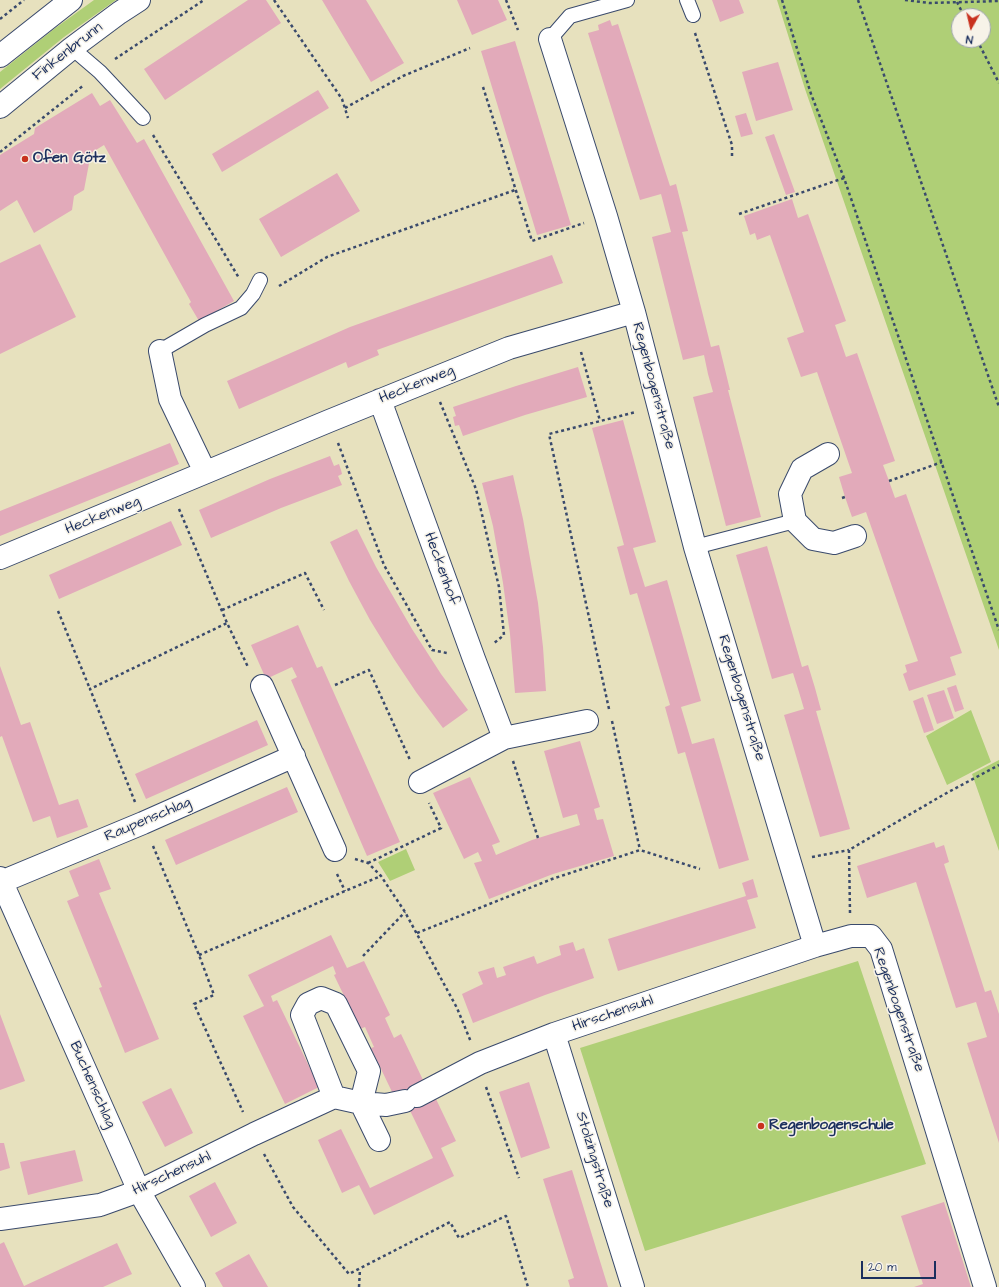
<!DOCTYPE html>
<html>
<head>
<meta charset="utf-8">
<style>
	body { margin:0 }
	#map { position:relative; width:999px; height:1287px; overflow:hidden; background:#e7e1be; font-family:"Architects Daughter",sans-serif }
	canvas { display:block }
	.north { position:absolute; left:951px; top:8px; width:40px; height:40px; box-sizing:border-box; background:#f7f3e8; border:1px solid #9fa5b1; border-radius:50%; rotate:188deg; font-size:11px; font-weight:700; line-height:16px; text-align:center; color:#1b2f5e }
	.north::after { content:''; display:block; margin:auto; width:14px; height:18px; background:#c8321e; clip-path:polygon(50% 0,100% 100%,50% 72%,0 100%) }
	.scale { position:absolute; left:861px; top:1261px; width:75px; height:18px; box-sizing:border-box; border:2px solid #1b2f5e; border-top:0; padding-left:5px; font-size:12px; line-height:14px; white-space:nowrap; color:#1b2f5e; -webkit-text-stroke:3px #f7f3e8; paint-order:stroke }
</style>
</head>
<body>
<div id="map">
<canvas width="999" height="1287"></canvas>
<div class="north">N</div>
<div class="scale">20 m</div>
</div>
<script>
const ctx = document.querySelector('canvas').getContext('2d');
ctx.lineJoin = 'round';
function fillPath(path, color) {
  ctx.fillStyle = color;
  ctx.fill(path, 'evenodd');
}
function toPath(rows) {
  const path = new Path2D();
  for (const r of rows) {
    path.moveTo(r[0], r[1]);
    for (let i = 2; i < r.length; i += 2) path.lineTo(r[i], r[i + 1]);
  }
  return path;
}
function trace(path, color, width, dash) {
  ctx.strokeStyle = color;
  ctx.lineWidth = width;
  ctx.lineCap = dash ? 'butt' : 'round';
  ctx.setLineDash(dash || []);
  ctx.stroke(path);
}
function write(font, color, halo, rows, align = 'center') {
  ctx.font = font + ' "Architects Daughter",sans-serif';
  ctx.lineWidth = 3;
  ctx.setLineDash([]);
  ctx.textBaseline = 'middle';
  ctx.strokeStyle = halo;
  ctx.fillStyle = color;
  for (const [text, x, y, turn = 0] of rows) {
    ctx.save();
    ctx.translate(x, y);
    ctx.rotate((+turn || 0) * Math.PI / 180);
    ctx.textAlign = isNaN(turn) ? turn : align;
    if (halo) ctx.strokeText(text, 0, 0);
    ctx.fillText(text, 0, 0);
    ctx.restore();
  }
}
const green = toPath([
	[94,0,116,0,64,37,0,89,0,72,54,29],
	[777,0,999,0,999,650,805,89],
	[959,16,983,16,983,40,959,40],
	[971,710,991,762,947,785,926,736],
	[999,760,999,851,972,774],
	[406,849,415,870,390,881,378,862],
	[858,961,926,1164,645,1251,580,1048]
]);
const building = toPath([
	[248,0,266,0,281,23,165,100,144,69],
	[322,0,366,0,404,63,371,82],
	[457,0,498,0,507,20,472,35],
	[712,0,739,0,744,13,720,22],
	[610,20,612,26,618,24,670,186,676,184,688,231,682,232,711,347,719,345,730,390,728,390,761,517,726,526,693,397,713,392,708,374,704,355,683,360,652,237,671,232,661,194,640,200,588,33,599,30,598,25],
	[515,41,571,225,537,235,481,51],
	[778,62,793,110,756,121,742,72],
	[318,90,329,108,222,172,212,154],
	[92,93,100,106,110,100,137,143,144,139,234,301,199,321,189,304,191,302,104,145,91,153,84,190,74,196,72,210,34,233,17,200,0,211,0,155,34,134,35,128],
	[746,113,753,134,741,137,735,116],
	[774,134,795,192,786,195,765,137],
	[337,173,360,211,281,257,259,219],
	[792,199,798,218,808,214,846,321,835,325,846,357,857,353,895,461,883,465,889,481,895,498,906,494,962,653,950,657,956,675,909,691,903,674,907,672,905,665,918,661,866,512,852,517,845,497,839,477,852,473,817,372,801,377,787,338,804,332,784,275,770,235,757,240,755,233,750,235,744,216],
	[40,244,76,317,0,354,0,263],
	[552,255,563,283,377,350,379,355,348,368,346,362,239,409,227,381,350,327],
	[578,367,587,397,525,415,463,436,459,425,455,426,453,417,456,416,453,407,516,386],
	[623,420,656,542,633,548,645,587,667,580,701,701,681,707,687,727,692,744,714,738,749,860,719,869,685,752,678,754,665,707,670,705,637,593,630,595,617,547,624,545,592,428],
	[170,443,179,464,0,536,0,511],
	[330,456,334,466,339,464,341,470,342,474,338,476,342,485,281,508,211,538,199,510,270,479],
	[513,475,523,519,538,603,543,647,546,691,515,693,510,634,503,583,493,526,482,483],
	[171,521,182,545,59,599,49,575],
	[357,529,376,567,412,629,441,674,468,710,443,728,416,692,394,659,370,620,349,581,330,542],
	[767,546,802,667,808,665,815,688,821,710,816,711,850,829,820,837,784,715,804,709,799,692,793,673,772,679,736,555],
	[298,625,317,668,322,666,400,842,367,856,291,680,297,677,292,667,266,679,251,645],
	[0,666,21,725,30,722,59,805,78,799,88,827,57,838,50,816,33,822,2,736,0,737],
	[956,685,964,709,955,712,947,688],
	[944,690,954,718,937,724,927,695],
	[923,697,934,730,924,733,913,701],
	[257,720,268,745,146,799,135,774],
	[580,741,600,807,594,809,597,820,603,819,614,856,553,874,489,899,474,863,482,861,478,852,464,859,433,793,470,777,500,842,492,845,496,855,532,840,580,825,577,814,563,818,544,751],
	[287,787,298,812,176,865,165,840],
	[934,842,936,848,944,845,949,862,944,864,985,992,991,990,999,1014,999,1143,967,1043,987,1037,976,1002,956,1008,916,882,867,898,857,866],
	[99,859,111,889,99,893,159,1039,125,1053,99,988,102,987,67,901,79,896,69,871],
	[753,879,758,897,747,900,756,928,618,971,608,939,746,896,742,883],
	[331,935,347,968,364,961,390,1015,385,1018,394,1038,401,1034,423,1080,412,1085,422,1106,436,1099,456,1141,441,1148,454,1176,374,1215,359,1185,342,1193,318,1140,341,1129,370,1188,433,1158,400,1090,393,1094,371,1048,374,1047,365,1027,360,1029,334,975,336,974,333,966,271,996,273,1002,277,1000,319,1087,285,1104,243,1016,264,1006,248,975],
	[573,942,576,951,584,948,594,978,545,995,473,1023,462,994,483,984,478,972,494,967,497,978,506,975,503,967,534,956,537,964,561,955,559,946],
	[0,1014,25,1081,0,1090],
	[529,1082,550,1148,521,1158,499,1092],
	[171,1088,193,1133,165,1147,142,1102],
	[0,1143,4,1143,10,1168,0,1171],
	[75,1150,83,1181,28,1195,20,1162],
	[572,1170,608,1287,570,1287,568,1280,574,1278,543,1179],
	[215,1182,237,1223,211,1237,189,1196],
	[944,1202,971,1287,914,1287,923,1284,901,1216],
	[4,1242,24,1286,117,1243,132,1274,103,1287,0,1287,0,1244],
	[249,1254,268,1287,223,1287,215,1273]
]);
const path = toPath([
	[274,0,342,99,348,118],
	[506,0,518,30],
	[782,0,811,94,844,178,999,630],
	[858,0,999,407],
	[905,0,929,3,999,1],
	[957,2,964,16],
	[0,19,24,0],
	[695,33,732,145,732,157],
	[977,40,999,83],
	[115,59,204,0],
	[483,87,532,241,584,223],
	[345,108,403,76,470,48],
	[153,135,239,278],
	[0,152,84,85],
	[739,214,844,178],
	[279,286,327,257,515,190],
	[581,352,600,421],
	[440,402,476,489,499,587,504,635,493,644],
	[338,443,384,565,432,650,447,653],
	[889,481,942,462],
	[842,498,845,497],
	[179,509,227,623,248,667],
	[222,610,305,573,324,610],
	[58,611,90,689],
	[335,685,369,670,410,760],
	[609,709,549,434,636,412],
	[612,721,640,850],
	[513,761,538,838],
	[135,802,90,689,227,623],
	[153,846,199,955,214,995,194,1004,243,1112],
	[812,857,849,850],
	[355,859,368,863,381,876,405,912,457,1008,471,1042],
	[368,863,441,828,429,803],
	[337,874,345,891],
	[850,913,849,850,943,795,999,765],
	[417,933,552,879,640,850,700,869],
	[199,955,345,891,381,876],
	[363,956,405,912],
	[486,1087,519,1178],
	[264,1154,293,1207,349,1274,450,1222,459,1238,506,1216,528,1287],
	[359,1287,360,1269]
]);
const lane = toPath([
	[687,0,693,15],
	[550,39,570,16,627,0],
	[72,48,100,72,143,118],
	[160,351,205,325,241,308,253,294,260,280],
	[695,547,795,521]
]);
const street = toPath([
	[550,39,606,216,634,312,695,547,815,946,851,936,871,936,881,949,985,1287],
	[160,351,170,399,205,472],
	[380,400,474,659,504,738],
	[828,454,802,469,790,494,795,521,813,539,834,543,855,536],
	[0,558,329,421,509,348,634,312],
	[262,686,335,850],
	[420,782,504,738,587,721],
	[0,878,139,1191,194,1287],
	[1,882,143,823,294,756],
	[554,1034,633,1287],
	[417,1096,480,1063,554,1034,815,946],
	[334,1097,302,1015,308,1004,321,998,336,1004,369,1071,361,1103,379,1140],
	[0,1219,100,1205,139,1191,254,1134,334,1097,361,1103,386,1105,405,1101]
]);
const secondary = toPath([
	[0,56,71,0],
	[0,107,72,48,119,13,139,0]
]);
const markers = [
	[25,159,4,"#c8321e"],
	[761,1126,4,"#c8321e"]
];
const streetNames = [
	["Finkenbrunn",68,52,-38],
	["Heckenweg",417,385,-22],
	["Regenbogenstraße",653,386,75],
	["Heckenweg",103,516,-22],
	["Heckenhof",441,569,70],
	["Regenbogenstraße",741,698,73],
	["Raupenschlag",148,820,-23],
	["Regenbogenstraße",898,1010,71],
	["Hirschensuhl",613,1014,-19],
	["Buchenschlag",92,1085,66],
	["Stolzingstraße",594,1160,73],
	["Hirschensuhl",172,1174,-25]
];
const poiNames = [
	["Ofen Götz",33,159],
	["Regenbogenschule",769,1126]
];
fillPath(green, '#afcf76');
fillPath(building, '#e2aaba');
trace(lane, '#3a4a6c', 16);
trace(street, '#3a4a6c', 24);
trace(secondary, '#3a4a6c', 24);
trace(path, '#3a4a6c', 2.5, [3, 3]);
trace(lane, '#fff', 14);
trace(street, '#fff', 22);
trace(secondary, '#fff', 22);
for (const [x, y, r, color] of markers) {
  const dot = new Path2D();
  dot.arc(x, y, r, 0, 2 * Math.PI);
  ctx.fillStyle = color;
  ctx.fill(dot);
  trace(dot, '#f7f3e8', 1.5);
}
write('15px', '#1b2f5e', '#f7f3e8', streetNames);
write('bold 15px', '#1b2f5e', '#f7f3e8', poiNames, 'left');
</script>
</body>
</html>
